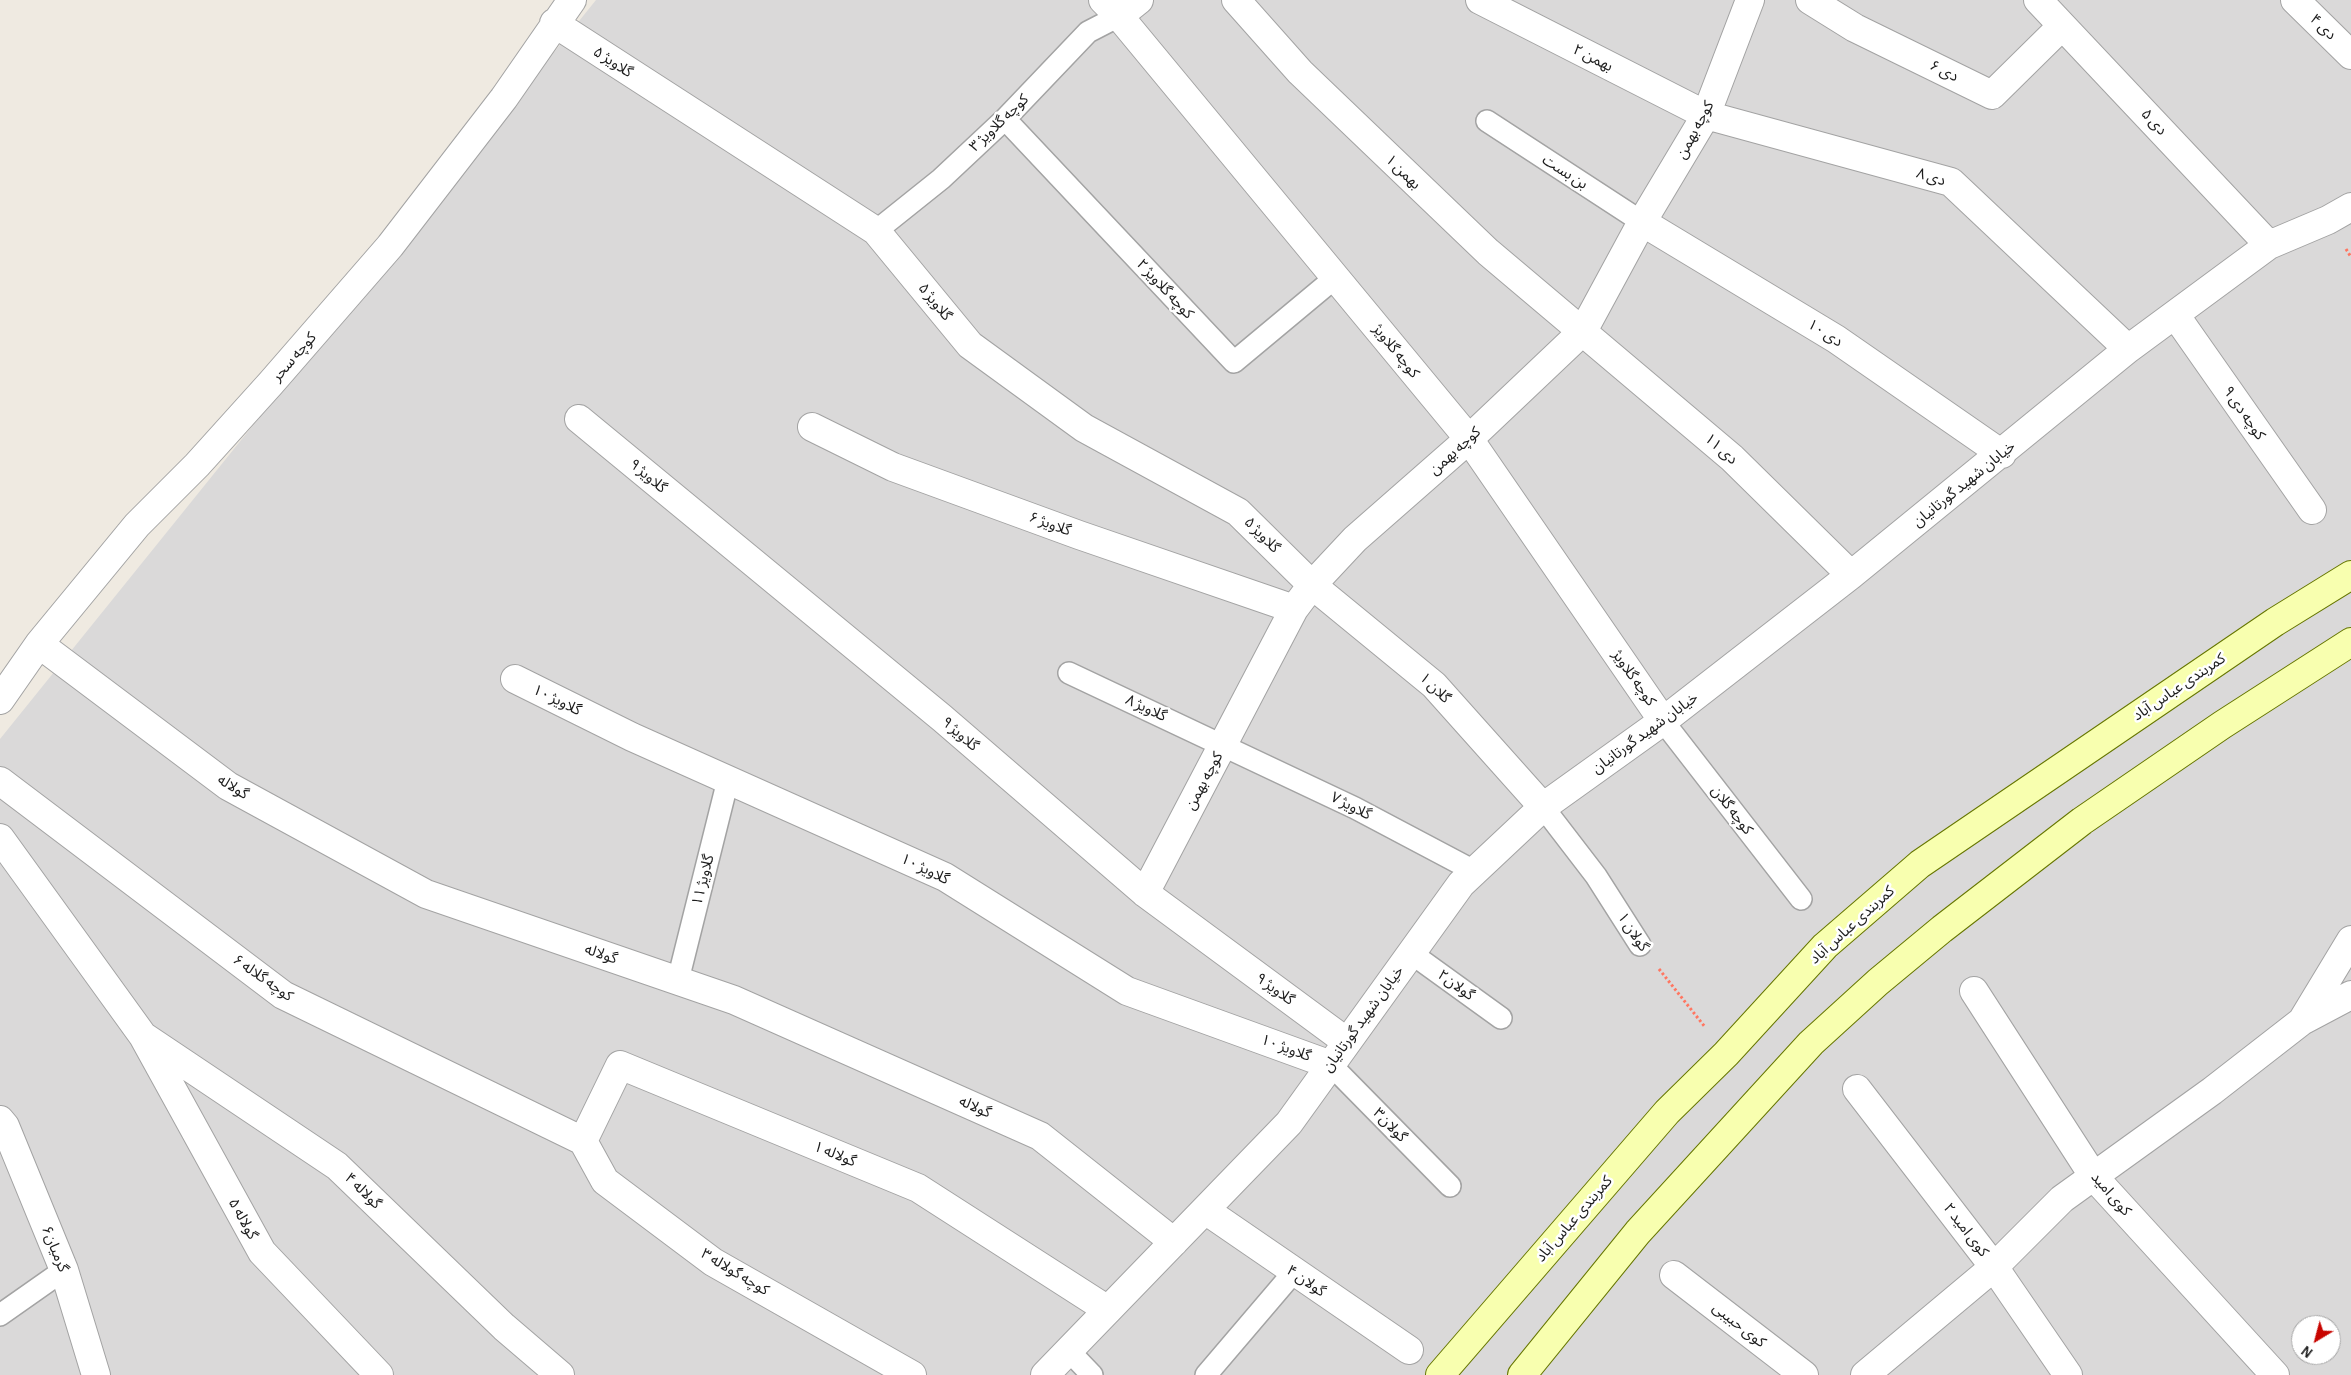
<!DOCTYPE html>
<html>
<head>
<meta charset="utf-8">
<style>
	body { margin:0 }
	#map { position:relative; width:2351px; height:1375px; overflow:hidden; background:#efeae1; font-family:"Alegreya Sans",sans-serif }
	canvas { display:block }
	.north { position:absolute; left:2291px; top:1315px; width:50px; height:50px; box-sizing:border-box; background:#fff; border:1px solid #a4a4a4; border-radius:50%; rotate:217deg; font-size:14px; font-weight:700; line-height:20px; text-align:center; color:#1c1c1c }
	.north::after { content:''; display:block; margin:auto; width:18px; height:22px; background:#c80500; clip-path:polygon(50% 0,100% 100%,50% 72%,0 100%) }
</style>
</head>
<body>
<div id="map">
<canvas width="2351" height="1375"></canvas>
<div class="north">N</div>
</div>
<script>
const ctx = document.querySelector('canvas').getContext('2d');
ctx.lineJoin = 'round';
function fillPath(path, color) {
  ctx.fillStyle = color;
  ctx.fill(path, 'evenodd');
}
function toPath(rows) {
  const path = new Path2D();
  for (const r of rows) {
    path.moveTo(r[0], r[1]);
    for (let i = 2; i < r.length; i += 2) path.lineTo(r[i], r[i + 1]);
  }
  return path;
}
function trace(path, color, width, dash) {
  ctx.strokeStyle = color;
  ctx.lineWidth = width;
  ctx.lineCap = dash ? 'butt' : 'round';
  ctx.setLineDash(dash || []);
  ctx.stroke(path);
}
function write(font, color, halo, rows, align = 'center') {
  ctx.font = font + ' "Alegreya Sans","Noto Sans Arabic",sans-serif';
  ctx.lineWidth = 5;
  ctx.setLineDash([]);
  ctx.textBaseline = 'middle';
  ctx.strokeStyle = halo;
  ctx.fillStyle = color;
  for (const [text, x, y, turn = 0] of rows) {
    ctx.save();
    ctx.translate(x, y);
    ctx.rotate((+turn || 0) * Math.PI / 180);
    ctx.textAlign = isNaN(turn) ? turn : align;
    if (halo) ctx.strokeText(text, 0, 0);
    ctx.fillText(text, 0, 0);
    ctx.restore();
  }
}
const residential = toPath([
	[596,0,2351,0,2351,1375,0,1375,0,739],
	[2301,1325,2331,1325,2331,1355,2301,1355]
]);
const path = toPath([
	[2346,249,2351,257],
	[1659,969,1705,1027]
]);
const lane = toPath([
	[1005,119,1234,362,1336,277],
	[1487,121,1642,222],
	[876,231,941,179,1005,119,1088,32,1119,16],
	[1069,673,1355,808,1476,872],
	[1663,721,1801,899],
	[1543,807,1596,876,1640,945],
	[1411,953,1501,1018],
	[678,980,728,780],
	[1331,1065,1450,1186],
	[0,1315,64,1270],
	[1069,1351,1092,1375],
	[1206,1375,1293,1273]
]);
const street = toPath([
	[1103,0,1119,16,1469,439,1663,721],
	[1236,0,1300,72,1488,252,1732,458,1851,575],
	[1480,0,1706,115,1951,182,2128,349],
	[1810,0,1855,28,1992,95,2062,26],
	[2038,0,2269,245],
	[2295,0,2351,55],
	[1119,16,1139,0],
	[554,23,876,231,970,345,1084,428,1238,512,1312,585,1434,685,1543,807],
	[1642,222,1836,339,2002,454],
	[2176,316,2312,510],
	[579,419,942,718,1145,893,1347,1042],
	[812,427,893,467,1079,535,1294,609],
	[39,644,228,786,426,894,734,1000,1040,1136,1174,1242],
	[515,679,632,737,945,877,1127,991,1331,1065],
	[0,700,39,644,137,525,197,465,271,383,390,246,504,98,572,0],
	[0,781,283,995,583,1141],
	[0,838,143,1036,262,1252,379,1375],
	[1145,893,1294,609,1312,585,1355,539,1469,439,1583,331,1642,222,1706,115,1750,0],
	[1974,991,2094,1177,2275,1375],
	[2302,1021,2351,995],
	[146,1038,337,1166,504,1327,560,1375],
	[1857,1089,1994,1267,2068,1375],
	[0,1120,5,1126,64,1270,96,1375],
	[583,1141,620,1065,918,1188,1108,1310],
	[583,1141,605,1181,713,1262,912,1375],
	[1205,1210,1409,1350],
	[1674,1275,1804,1375],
	[1045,1375,1289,1123,1461,884,1543,807,1663,721,1851,575,2128,349,2269,245,2328,220,2351,207],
	[1865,1375,1994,1267,2062,1199,2212,1091,2302,1021,2351,940]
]);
const secondary = toPath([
	[1440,1375,1667,1112,1726,1054,1825,946,1920,864,2275,622,2351,575],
	[1522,1375,1638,1232,1811,1043,1878,982,1942,929,2082,821,2222,725,2351,642]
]);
const streetNames = [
	["دی ۴",2323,27,44],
	["بهمن ۲",1593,58,27],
	["گلاویژ ۵",613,62,33],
	["دی ۶",1944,71,26],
	["دی ۵",2154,122,47],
	["کوچه گلاویژ ۳",999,123,-44],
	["کوچه بهمن",1695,130,-62],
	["بهمن ۱",1403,172,44],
	["بن بست",1565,172,33],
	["دی ۸",1931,177,17],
	["کوچه گلاویژ ۲",1165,289,47],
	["گلاویژ ۵",935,302,51],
	["دی ۱۰",1825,333,32],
	["کوچه گلاویژ",1396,351,51],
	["کوچه سحر",294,357,-49],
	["کوچه دی ۹",2244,413,55],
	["دی ۱۱",1721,449,41],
	["کوچه بهمن",1455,451,-42],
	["گلاویژ ۹",648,476,40],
	["خیابان شهید گورتانیان",1964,484,-39],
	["گلاویژ ۶",1050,524,20],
	["گلاویژ ۵",1262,535,45],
	["کوچه گلاویژ",1634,678,55],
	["کمربندی عباس آباد",2179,687,-34],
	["گلان ۱",1435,688,44],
	["گلاویژ ۱۰",557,700,26],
	["گلاویژ ۸",1146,708,25],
	["خیابان شهید گورتانیان",1645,733,-36],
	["گلاویژ ۹",960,734,41],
	["کوچه بهمن",1204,781,-62],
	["گولاله",233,787,32],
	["گلاویژ ۷",1351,806,27],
	["کوچه گلان",1732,810,52],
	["گلاویژ ۱۰",925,869,26],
	["گلاویژ ۱۱",703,880,-76],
	["کمربندی عباس آباد",1852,925,-42],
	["گولان ۱",1633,932,56],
	["گولاله",601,954,19],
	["کوچه گلاله ۶",263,978,35],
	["گولان۲",1456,985,36],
	["گلاویژ ۹",1275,989,36],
	["خیابان شهید گورتانیان",1363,1019,-54],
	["گلاویژ ۱۰",1286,1048,20],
	["گولاله",975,1107,24],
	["گولان۳",1390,1125,46],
	["گولاله ۱",835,1154,22],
	["گولاله ۴",363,1191,44],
	["کوی امید",2111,1194,49],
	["گولاله ۵",243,1219,61],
	["کمربندی عباس آباد",1574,1219,-49],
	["کوی امید ۲",1966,1230,52],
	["گرمیان۶",55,1249,68],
	["کوچه گولاله ۳",735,1272,31],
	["گولان ۴",1306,1281,34],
	["کوی حبیبی",1739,1325,38]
];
fillPath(residential, '#dad9d9');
trace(lane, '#a3a3a3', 24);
trace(street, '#a3a3a3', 30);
trace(secondary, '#667600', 30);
trace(path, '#ff7661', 3, [2.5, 2.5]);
trace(lane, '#fff', 21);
trace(street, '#fff', 28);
trace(secondary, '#f8ffaf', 28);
write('15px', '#1c1c1c', '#fff', streetNames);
</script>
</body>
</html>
